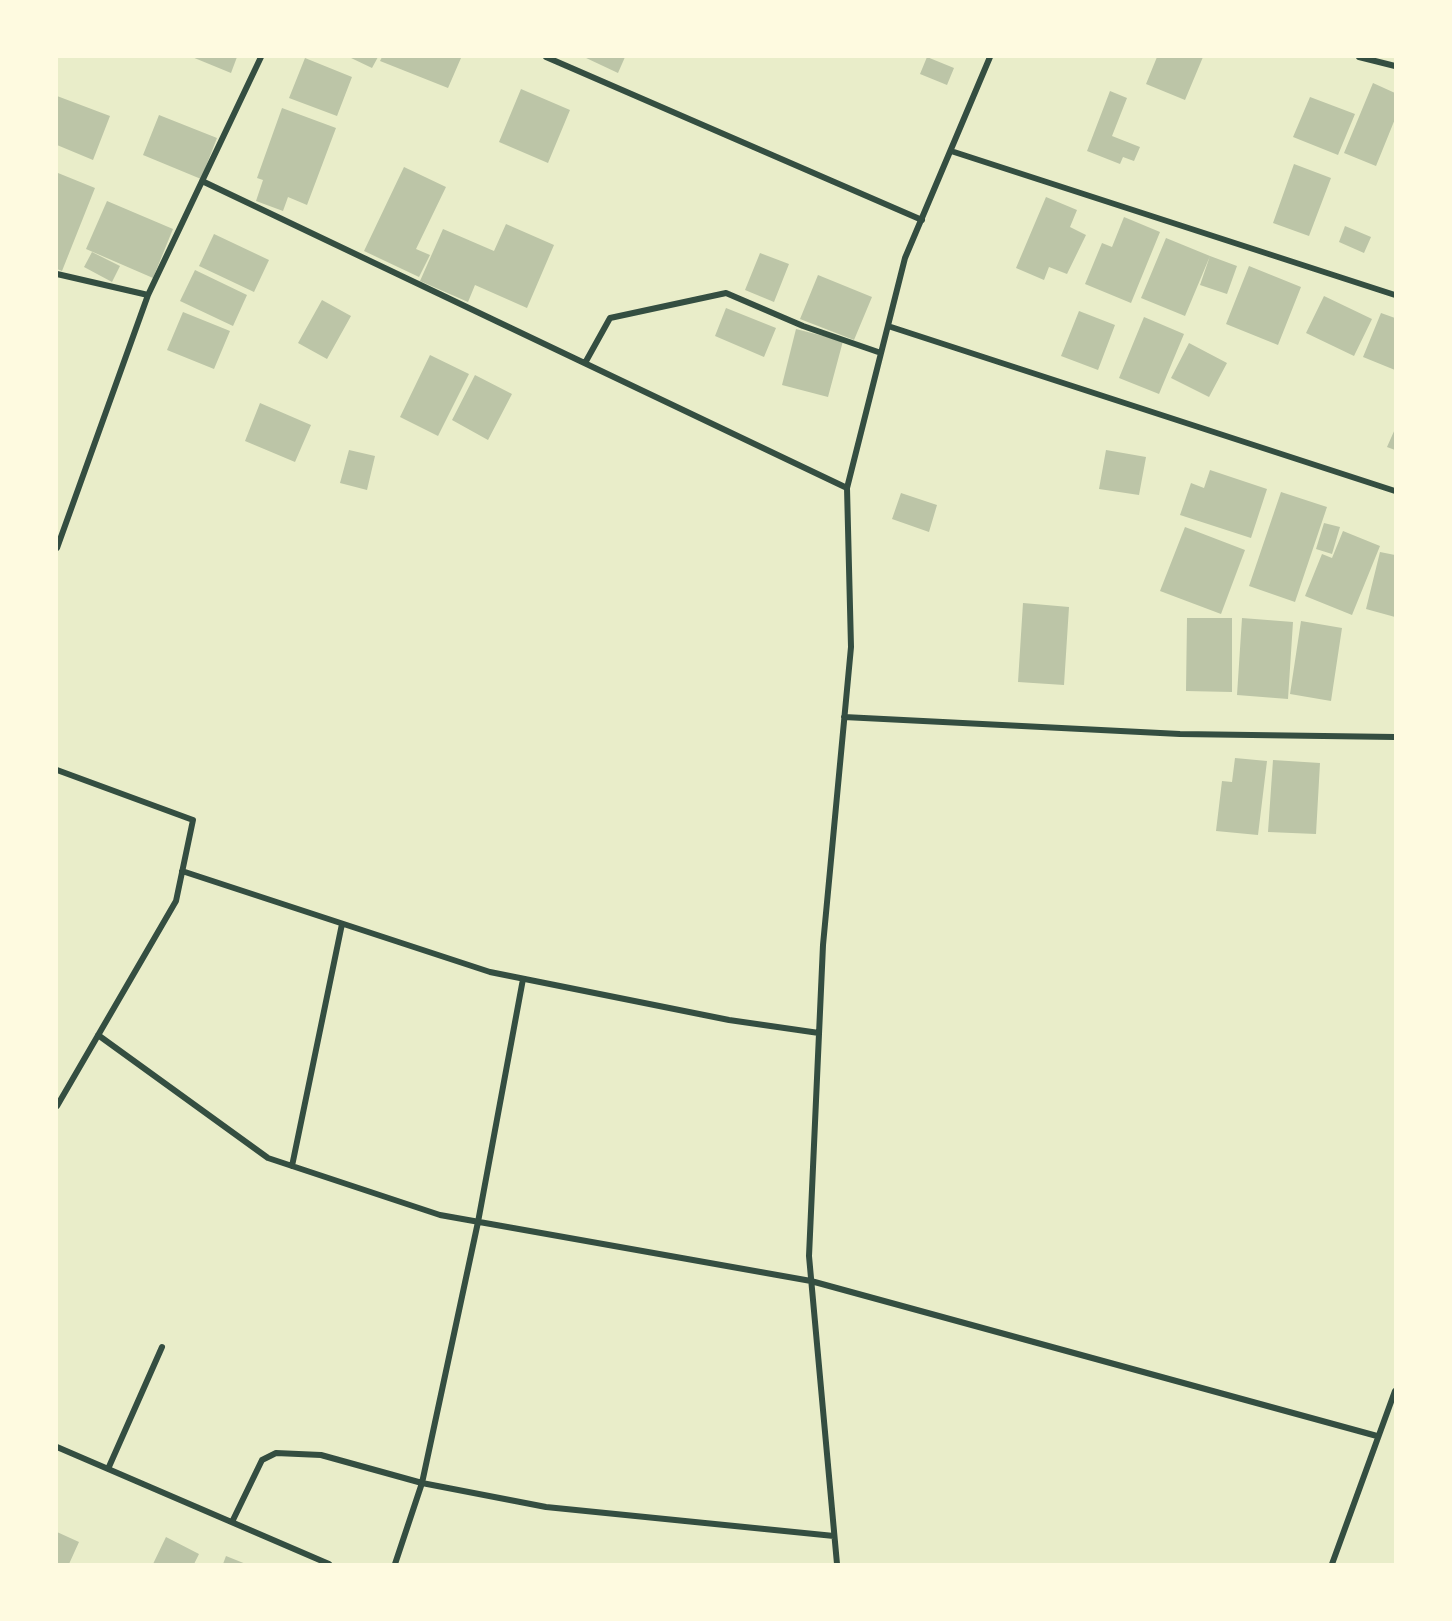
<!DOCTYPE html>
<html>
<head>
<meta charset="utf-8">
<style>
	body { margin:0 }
	#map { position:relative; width:1452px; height:1621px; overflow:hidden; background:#e9edc9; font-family:Ubuntu,sans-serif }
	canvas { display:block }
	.frame { position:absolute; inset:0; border:58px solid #fefae0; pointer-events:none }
</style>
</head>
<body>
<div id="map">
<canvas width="1452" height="1621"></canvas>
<div class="frame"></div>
</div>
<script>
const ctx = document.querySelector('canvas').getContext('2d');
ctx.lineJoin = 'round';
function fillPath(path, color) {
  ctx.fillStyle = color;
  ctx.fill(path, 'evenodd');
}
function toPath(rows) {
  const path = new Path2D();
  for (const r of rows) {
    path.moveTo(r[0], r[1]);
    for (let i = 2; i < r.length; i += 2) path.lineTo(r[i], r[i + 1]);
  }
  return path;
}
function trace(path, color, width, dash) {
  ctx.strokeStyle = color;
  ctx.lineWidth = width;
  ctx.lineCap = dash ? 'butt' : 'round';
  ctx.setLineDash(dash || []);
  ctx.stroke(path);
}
const building = toPath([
	[192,57,237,57,231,73],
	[349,57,378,57,372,68],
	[382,57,457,57,461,58,448,88,380,61],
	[584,57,625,57,618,73],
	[927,57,954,68,947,85,920,74],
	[1157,57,1203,57,1185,100,1146,84],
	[305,58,352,77,337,116,289,98],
	[1373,83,1395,93,1395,119,1376,166,1344,153],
	[521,89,570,110,548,163,499,142],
	[1110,91,1127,98,1112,136,1140,147,1134,161,1123,157,1120,164,1087,151],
	[57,96,110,116,93,160,57,145],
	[1310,97,1355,114,1338,155,1293,137],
	[282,108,336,128,307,205,288,197,283,211,256,201,263,180,257,178],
	[159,115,217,138,201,179,143,155],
	[1294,164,1331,178,1309,236,1273,223],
	[404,167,446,187,416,249,430,255,419,277,364,251],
	[58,173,95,188,62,271,57,269],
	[1046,197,1077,210,1070,227,1086,235,1067,274,1049,267,1044,280,1016,268],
	[107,201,173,229,153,278,86,249],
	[1124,217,1160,232,1131,303,1085,284,1102,243,1112,247],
	[506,224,554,245,527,308,475,285,468,302,420,281,443,229,494,251],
	[1345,226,1371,237,1364,253,1339,242],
	[214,234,269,260,254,292,199,266],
	[1166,238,1210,256,1185,316,1141,298],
	[92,252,120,266,112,282,84,267],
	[760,253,789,264,774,302,745,290],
	[1210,256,1237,266,1227,294,1200,285],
	[1249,266,1301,287,1278,345,1226,324],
	[195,270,247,295,233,326,180,301],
	[818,275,872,297,854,340,800,319],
	[1324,296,1372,319,1354,356,1306,333],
	[322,300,351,316,327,359,298,343],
	[726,308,776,328,764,357,715,336],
	[1079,311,1115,325,1098,370,1061,356],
	[183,312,230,331,214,369,167,350],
	[1381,313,1395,318,1395,370,1363,357],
	[1144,317,1184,334,1159,394,1119,378],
	[796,329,843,341,828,397,782,385],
	[1189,343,1227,363,1209,397,1171,378],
	[430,355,469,374,438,436,400,417],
	[475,375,512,394,488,440,452,420],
	[260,403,311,425,295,462,245,441],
	[1395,429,1395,450,1387,447],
	[349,450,375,456,367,490,340,483],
	[1106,450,1146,457,1139,495,1099,489],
	[1210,470,1267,489,1251,538,1180,515,1191,483,1204,488],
	[1281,492,1327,507,1295,602,1249,586],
	[901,493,937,505,929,532,892,519],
	[1324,523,1340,527,1332,554,1316,549],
	[1185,527,1245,550,1221,614,1160,591],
	[1343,531,1380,546,1352,615,1305,596,1322,554,1332,558],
	[1380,552,1395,555,1395,617,1366,609],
	[1023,603,1069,607,1064,685,1018,682],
	[1187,618,1232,618,1232,692,1186,691],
	[1242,618,1293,622,1288,699,1237,695],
	[1301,621,1342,628,1331,701,1290,694],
	[1235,758,1267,761,1258,835,1216,831,1222,781,1232,782],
	[1273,760,1320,763,1316,834,1268,832],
	[57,1532,79,1542,69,1564,57,1564],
	[166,1537,199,1554,194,1564,153,1564],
	[226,1556,246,1564,223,1564]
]);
const minor = toPath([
	[546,57,922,220],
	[1359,57,1395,66],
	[951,151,1395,295],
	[202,181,847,488],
	[57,274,148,295],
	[888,326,1395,491],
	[585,363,610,318,726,293,803,326,881,353],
	[57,548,148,295,261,57],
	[844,717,1180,734,1395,737],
	[57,770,193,820,176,901,57,1106],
	[182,871,490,972,729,1020,819,1033],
	[523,979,478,1222,422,1483,546,1507,834,1536],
	[98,1035,268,1158,440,1215,811,1281,1377,1436],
	[292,1166,342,924],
	[57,1447,329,1564],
	[108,1469,162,1347],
	[232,1522,262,1460,276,1453,321,1455,422,1483,395,1564],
	[837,1564,809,1256,823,945,851,647,847,488,905,258,990,57],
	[1332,1564,1395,1391]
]);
fillPath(building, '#bcc5a7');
trace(minor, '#344e41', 6);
</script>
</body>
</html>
